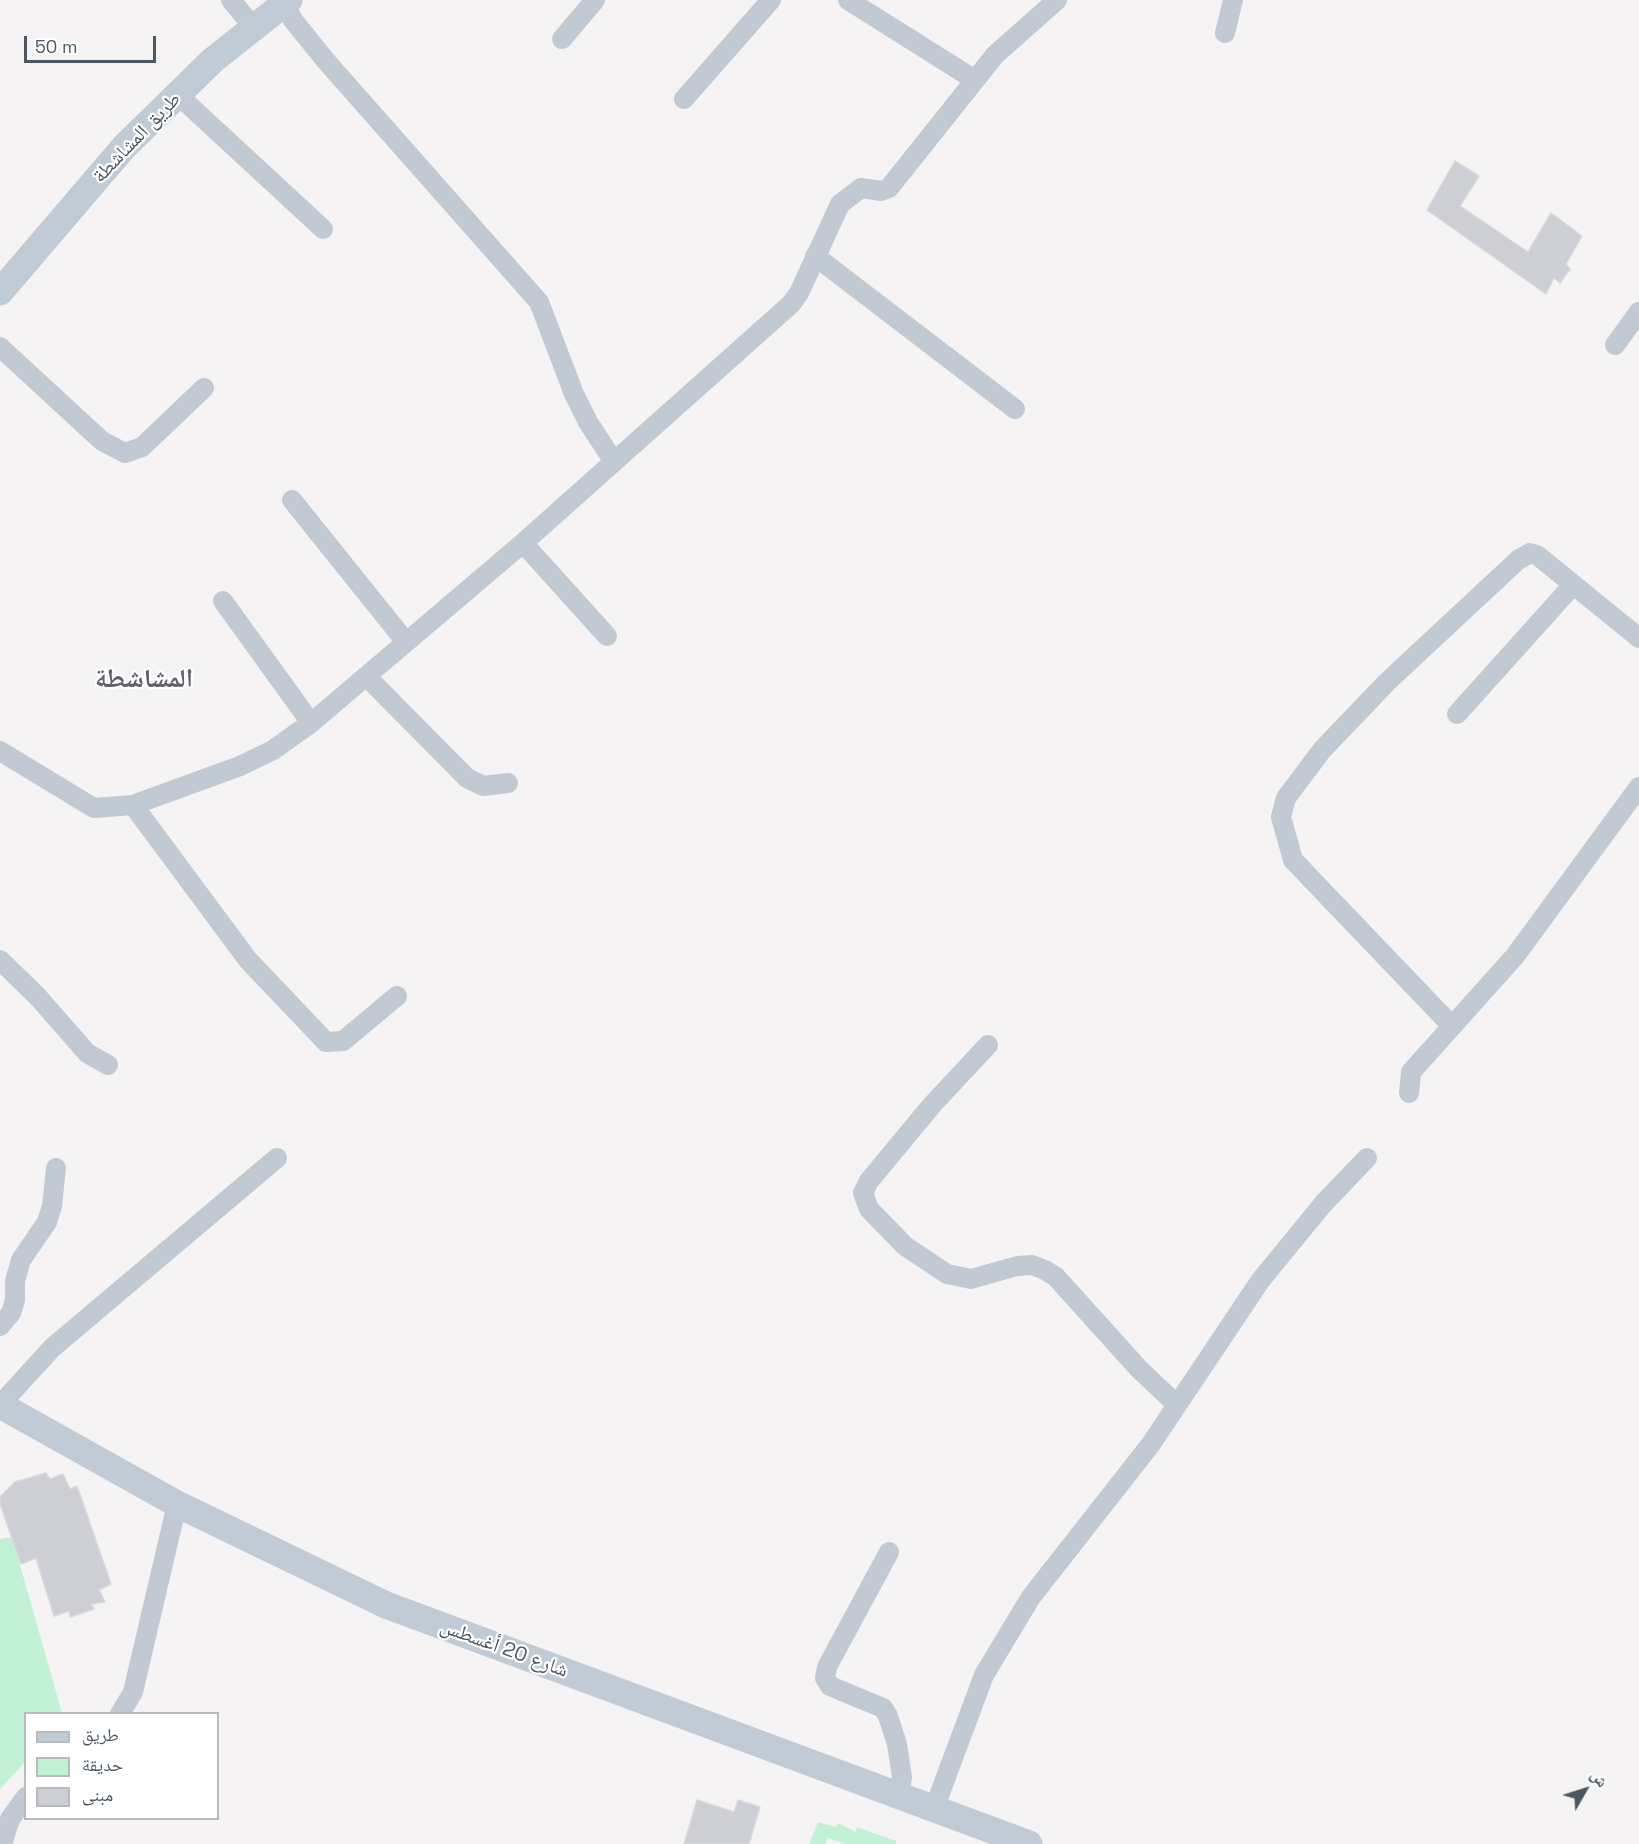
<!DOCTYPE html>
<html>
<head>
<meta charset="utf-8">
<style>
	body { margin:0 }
	#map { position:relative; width:1639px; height:1844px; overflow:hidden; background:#f5f3f3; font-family:"Space Grotesk","Noto Naskh Arabic",sans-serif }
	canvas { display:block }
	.legend { position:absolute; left:24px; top:1712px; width:195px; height:108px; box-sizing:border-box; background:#fff; border:2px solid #b7bbc0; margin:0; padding:8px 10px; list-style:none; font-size:18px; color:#4a5661 }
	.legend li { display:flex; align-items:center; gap:12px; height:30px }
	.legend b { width:30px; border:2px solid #b7bbc0 }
	.north { position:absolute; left:1555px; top:1760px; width:60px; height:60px; -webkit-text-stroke:4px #fff; paint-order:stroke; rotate:51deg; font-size:16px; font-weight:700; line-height:24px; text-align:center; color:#4a5661 }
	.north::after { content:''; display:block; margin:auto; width:21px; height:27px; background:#4a5661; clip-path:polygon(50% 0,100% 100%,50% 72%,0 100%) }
	.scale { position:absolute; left:24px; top:36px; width:132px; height:27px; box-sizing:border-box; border:3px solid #4a5661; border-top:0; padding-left:8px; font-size:18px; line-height:21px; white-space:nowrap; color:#4a5661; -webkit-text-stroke:4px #fff; paint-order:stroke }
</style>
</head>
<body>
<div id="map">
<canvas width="1639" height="1844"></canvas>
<ul class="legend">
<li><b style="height:8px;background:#c1cbd6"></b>طريق</li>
<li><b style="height:16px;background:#c3f1d5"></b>حديقة</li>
<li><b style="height:16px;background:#cdcfd5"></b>مبنى</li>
</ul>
<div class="north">ش</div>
<div class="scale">50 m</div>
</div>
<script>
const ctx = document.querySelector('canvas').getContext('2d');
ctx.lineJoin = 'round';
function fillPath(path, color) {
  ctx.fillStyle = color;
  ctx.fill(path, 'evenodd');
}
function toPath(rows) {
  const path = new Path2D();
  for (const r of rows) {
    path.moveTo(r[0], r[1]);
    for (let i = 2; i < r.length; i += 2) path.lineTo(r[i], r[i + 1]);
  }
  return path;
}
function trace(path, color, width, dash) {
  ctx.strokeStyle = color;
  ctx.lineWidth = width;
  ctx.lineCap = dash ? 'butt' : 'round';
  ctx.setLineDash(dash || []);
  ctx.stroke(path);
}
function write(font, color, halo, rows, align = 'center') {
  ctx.font = font + ' "Space Grotesk","Noto Naskh Arabic",sans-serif';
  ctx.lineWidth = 4.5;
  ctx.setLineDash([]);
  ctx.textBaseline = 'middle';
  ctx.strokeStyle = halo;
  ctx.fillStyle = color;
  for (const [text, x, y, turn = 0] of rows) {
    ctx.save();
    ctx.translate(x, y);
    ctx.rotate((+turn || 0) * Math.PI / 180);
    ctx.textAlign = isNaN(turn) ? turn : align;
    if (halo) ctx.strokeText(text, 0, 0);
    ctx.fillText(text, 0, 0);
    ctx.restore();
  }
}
const green = toPath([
	[12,1537,62,1713,26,1714,25,1762,0,1789,0,1539],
	[818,1822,836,1827,838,1823,856,1832,857,1827,896,1841,896,1844,846,1844,828,1838,825,1844,809,1844]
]);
const building = toPath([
	[1455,161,1479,176,1460,206,1528,252,1551,213,1582,236,1566,264,1570,269,1560,283,1554,278,1546,294,1427,210,1455,161],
	[46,1473,50,1479,63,1474,70,1489,77,1486,111,1584,99,1590,105,1602,91,1604,94,1609,70,1617,69,1611,54,1616,36,1558,21,1564,0,1504,0,1497,15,1482,46,1473],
	[697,1800,734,1812,738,1800,760,1807,749,1844,684,1844,697,1800]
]);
const street = toPath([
	[231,0,253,27],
	[283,0,293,20,326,61,539,302,574,394,588,422,614,462],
	[848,0,975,80],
	[1225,33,1233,0],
	[562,39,595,0],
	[178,95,323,229],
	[684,99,771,0],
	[815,256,1015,409],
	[1615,345,1639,312],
	[0,347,102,441,125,453,142,447,204,388],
	[292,500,406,642],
	[523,543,607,636],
	[223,601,311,723],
	[366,676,467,778,483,786,508,783],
	[1457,714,1573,585],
	[0,751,94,808,133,805,240,766,273,750,311,723,523,543,791,304,799,293,840,204,861,188,881,191,889,188,995,55,1057,0],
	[133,805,248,960,326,1042,343,1041,397,996],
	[0,960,38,997,87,1053,108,1065],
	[1451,1025,1293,860,1281,817,1286,798,1322,750,1387,682,1518,560,1530,553,1537,555,1639,638],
	[988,1045,932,1105,869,1181,863,1193,869,1209,905,1246,947,1274,971,1279,1017,1266,1032,1265,1045,1270,1056,1277,1139,1369,1176,1404],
	[1409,1093,1411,1072,1515,956,1639,787],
	[0,1326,11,1313,15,1300,15,1281,21,1260,47,1222,52,1206,56,1168],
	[0,1405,52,1348,277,1158],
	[889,1552,827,1667,825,1678,830,1686,883,1708,888,1716,897,1744,902,1777,899,1796],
	[120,1714,133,1692,177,1504],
	[934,1809,984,1675,1031,1597,1151,1444,1260,1281,1323,1204,1367,1158],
	[2,1844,10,1819,26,1797]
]);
const secondary = toPath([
	[0,292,124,147,213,60,289,0],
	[0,1405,177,1504,386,1605,1029,1844]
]);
const streetNames = [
	["طريق المشاشطة",137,138,-46],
	["شارع 20 أغسطس",504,1649,20]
];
const districtNames = [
	["المشاشطة",144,680]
];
fillPath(green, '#c3f1d5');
fillPath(building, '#cdcfd5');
trace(building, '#d7d9de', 1.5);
trace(street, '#c1cad2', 20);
trace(secondary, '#c1cbd6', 27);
write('20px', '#4a5661', '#fff', streetNames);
write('bold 26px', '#5f6368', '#fff', districtNames);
</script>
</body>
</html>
